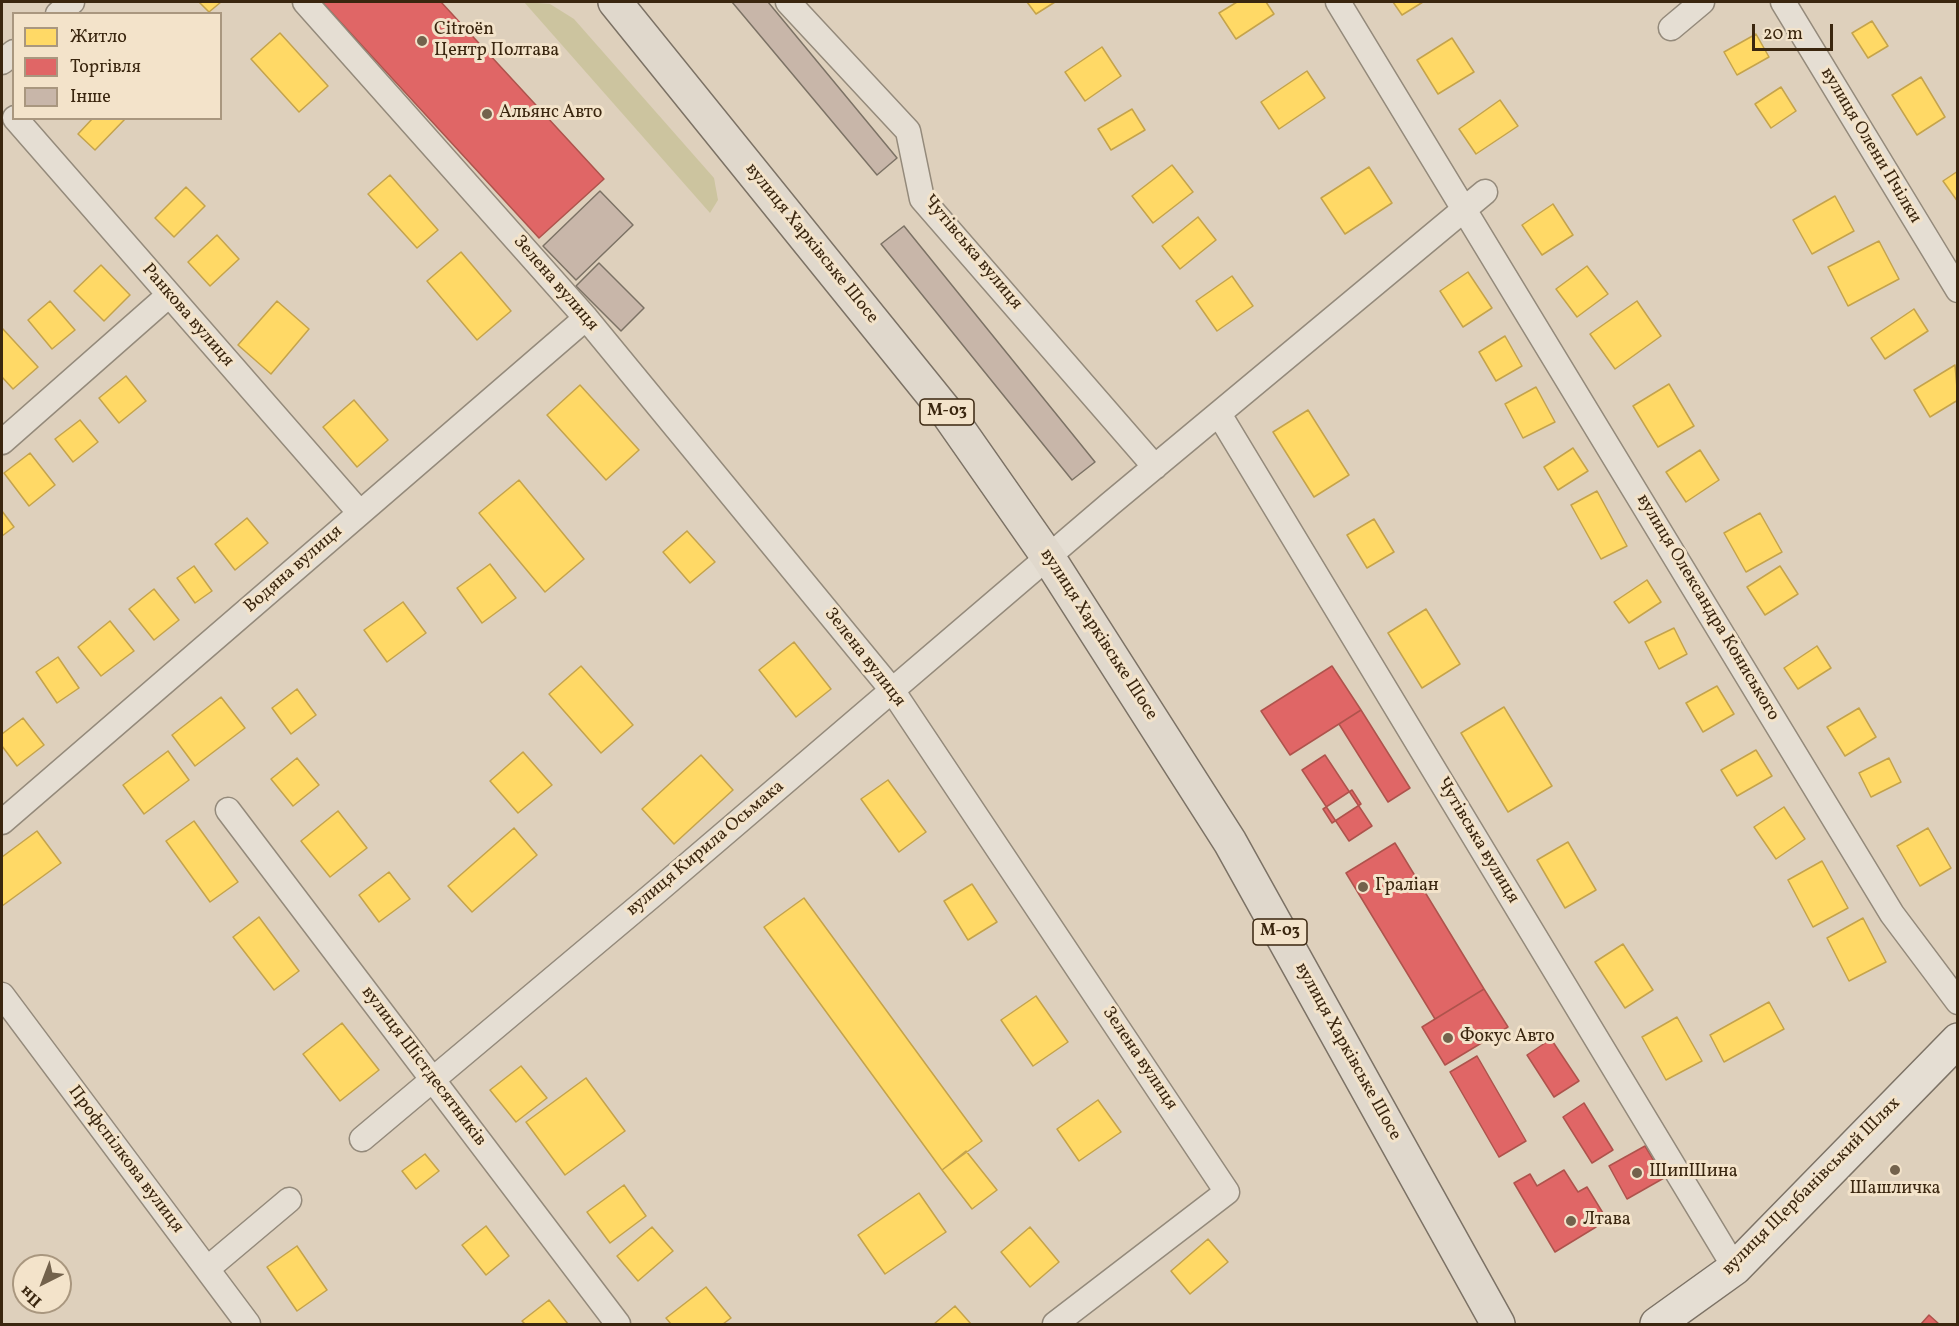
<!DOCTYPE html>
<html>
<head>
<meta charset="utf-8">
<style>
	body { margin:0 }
	#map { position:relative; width:1959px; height:1326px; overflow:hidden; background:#ded0bc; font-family:Vollkorn,serif }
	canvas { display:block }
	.frame { position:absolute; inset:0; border:3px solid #3a260f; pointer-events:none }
	.legend { position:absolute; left:12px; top:12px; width:210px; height:108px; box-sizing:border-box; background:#f3e3ca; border:2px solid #a9977f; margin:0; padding:8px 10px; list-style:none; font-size:18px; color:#3a260f }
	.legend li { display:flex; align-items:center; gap:12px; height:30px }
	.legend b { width:30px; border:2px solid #a9977f }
	.north { position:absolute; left:12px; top:1254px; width:60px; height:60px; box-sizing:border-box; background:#f3e3ca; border:2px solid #a9977f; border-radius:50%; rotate:222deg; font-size:16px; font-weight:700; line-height:24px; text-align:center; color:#3a260f }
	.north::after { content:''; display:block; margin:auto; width:21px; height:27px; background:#73624c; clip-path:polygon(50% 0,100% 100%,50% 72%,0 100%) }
	.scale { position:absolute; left:1752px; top:24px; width:81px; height:27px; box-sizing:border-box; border:3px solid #3a260f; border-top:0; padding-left:8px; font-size:18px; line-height:21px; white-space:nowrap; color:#3a260f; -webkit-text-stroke:4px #f3e3ca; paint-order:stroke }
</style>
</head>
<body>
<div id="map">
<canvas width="1959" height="1326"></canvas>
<div class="frame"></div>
<ul class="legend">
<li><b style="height:16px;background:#ffd966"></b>Житло</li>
<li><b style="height:16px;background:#e06666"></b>Торгівля</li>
<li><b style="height:16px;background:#c8b6a9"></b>Інше</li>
</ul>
<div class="north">Пн</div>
<div class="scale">20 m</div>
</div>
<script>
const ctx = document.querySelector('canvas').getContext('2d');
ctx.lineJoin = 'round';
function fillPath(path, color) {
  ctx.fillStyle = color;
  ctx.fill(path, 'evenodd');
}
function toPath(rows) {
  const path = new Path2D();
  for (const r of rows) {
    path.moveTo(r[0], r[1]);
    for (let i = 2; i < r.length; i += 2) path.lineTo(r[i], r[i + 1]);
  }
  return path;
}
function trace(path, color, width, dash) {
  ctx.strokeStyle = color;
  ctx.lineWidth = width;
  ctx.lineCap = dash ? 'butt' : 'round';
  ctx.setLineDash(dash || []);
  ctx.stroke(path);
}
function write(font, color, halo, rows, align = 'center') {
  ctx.font = font + ' Vollkorn,serif';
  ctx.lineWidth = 6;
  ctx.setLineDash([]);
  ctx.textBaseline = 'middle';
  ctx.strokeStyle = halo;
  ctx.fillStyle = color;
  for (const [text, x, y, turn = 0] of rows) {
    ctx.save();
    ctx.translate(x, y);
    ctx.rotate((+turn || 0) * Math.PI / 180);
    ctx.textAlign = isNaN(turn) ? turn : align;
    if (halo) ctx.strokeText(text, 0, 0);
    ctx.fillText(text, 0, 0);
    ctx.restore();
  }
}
const green = toPath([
	[524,2,550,4,574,19,714,178,718,200,710,213]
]);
const homes = toPath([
	[199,2,221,2,209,12,199,2],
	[1027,2,1055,2,1036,14,1027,2],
	[1237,2,1266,2,1274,14,1236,39,1219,13,1237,2],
	[1393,2,1423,2,1402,15,1393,2],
	[1872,21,1888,46,1868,58,1852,33,1872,21],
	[280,33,328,86,299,112,251,59,280,33],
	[1756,34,1769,57,1737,75,1724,52,1756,34],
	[1452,38,1474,72,1438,94,1417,60,1452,38],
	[1102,47,1121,76,1085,101,1065,72,1102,47],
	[1307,71,1325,98,1279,129,1261,102,1307,71],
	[1921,77,1945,117,1917,135,1892,95,1921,77],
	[1781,87,1796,111,1771,128,1755,104,1781,87],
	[1500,100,1518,126,1476,154,1459,129,1500,100],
	[1132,109,1145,130,1111,150,1098,129,1132,109],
	[93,118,126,118,95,150,78,134,93,118],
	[1172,165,1193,192,1153,223,1132,196,1172,165],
	[1369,167,1392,203,1345,234,1321,198,1369,167],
	[1958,171,1958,202,1943,181,1958,171],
	[390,175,438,230,417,248,368,194,390,175],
	[186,187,205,206,174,237,155,218,186,187],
	[1835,196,1854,231,1812,254,1793,220,1835,196],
	[1553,204,1573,235,1542,255,1522,225,1553,204],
	[1198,217,1216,240,1180,269,1162,246,1198,217],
	[217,235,239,259,210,286,188,262,217,235],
	[1879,241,1899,279,1848,306,1828,267,1879,241],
	[461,252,511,311,477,340,427,281,461,252],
	[101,265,130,295,104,321,74,291,101,265],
	[1587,266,1608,294,1577,317,1556,289,1587,266],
	[1468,272,1492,308,1463,327,1440,291,1468,272],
	[1232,276,1253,306,1217,331,1196,301,1232,276],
	[50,301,75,330,52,349,28,320,50,301],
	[277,301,309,329,271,374,238,345,277,301],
	[1637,301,1661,336,1615,369,1590,334,1637,301],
	[1914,309,1928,331,1885,359,1871,338,1914,309],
	[2,328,38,367,13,389,2,377,2,328],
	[1505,336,1522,366,1496,381,1479,352,1505,336],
	[1955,365,1958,400,1930,417,1914,390,1955,365],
	[126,376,146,401,119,423,99,398,126,376],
	[1669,384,1694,426,1658,447,1633,406,1669,384],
	[580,385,639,450,606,480,547,415,580,385],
	[1536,387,1555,422,1523,438,1505,404,1536,387],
	[354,400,388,440,357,467,323,427,354,400],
	[1308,410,1349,475,1314,497,1273,432,1308,410],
	[80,420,98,442,73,462,55,439,80,420],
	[1573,448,1588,471,1558,490,1544,467,1573,448],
	[1700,450,1719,480,1686,502,1666,472,1700,450],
	[30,453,55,485,29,506,4,473,30,453],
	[519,480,584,559,545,592,479,513,519,480],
	[1597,491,1627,546,1601,559,1571,505,1597,491],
	[2,511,14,527,2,536,2,511],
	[1760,513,1782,552,1746,572,1724,533,1760,513],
	[247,518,268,543,235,570,215,544,247,518],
	[1374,519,1394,552,1367,568,1347,535,1374,519],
	[687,531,715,562,690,583,663,552,687,531],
	[490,564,516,598,482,623,457,588,490,564],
	[194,566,212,591,195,603,177,578,194,566],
	[1780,566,1798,594,1765,615,1747,587,1780,566],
	[1647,580,1661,602,1629,623,1614,602,1647,580],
	[154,589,179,620,154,640,129,609,154,589],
	[403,602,426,633,387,662,364,630,403,602],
	[1426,609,1460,664,1422,688,1388,633,1426,609],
	[110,621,134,651,101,676,78,647,110,621],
	[1674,628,1687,654,1659,669,1645,642,1674,628],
	[794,642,831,689,796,717,759,670,794,642],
	[1817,646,1831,668,1798,689,1784,668,1817,646],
	[58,657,79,688,57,703,36,672,58,657],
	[581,666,633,725,601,753,549,694,581,666],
	[1717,686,1734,714,1703,732,1686,703,1717,686],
	[297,689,316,715,291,734,272,708,297,689],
	[221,697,245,728,195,766,172,735,221,697],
	[1504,707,1552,786,1508,812,1461,733,1504,707],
	[1859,708,1876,737,1845,756,1827,727,1859,708],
	[23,718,44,745,17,766,2,746,2,734,23,718],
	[1756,750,1772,776,1737,796,1721,770,1756,750],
	[168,751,189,780,144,814,123,785,168,751],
	[523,752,552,785,518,813,490,781,523,752],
	[701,755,733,790,674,844,642,809,701,755],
	[297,758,319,785,293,806,271,779,297,758],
	[1889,758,1901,782,1871,797,1859,773,1889,758],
	[888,780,926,832,899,852,861,799,888,780],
	[1784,807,1805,839,1776,859,1754,827,1784,807],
	[338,811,367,848,330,877,301,841,338,811],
	[194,821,238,882,210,902,166,841,194,821],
	[514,828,537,855,472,912,448,886,514,828],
	[1928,828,1951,868,1920,886,1897,846,1928,828],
	[37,831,61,863,2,906,2,857,37,831],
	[1568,842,1596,890,1565,908,1537,860,1568,842],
	[1822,861,1848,908,1813,927,1788,880,1822,861],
	[389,872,410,899,379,922,359,895,389,872],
	[972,884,997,922,968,940,944,901,972,884],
	[804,898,982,1141,942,1170,764,927,804,898],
	[259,917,299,971,274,990,233,937,259,917],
	[1863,918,1886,962,1849,981,1827,938,1863,918],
	[1623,944,1653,990,1625,1008,1595,962,1623,944],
	[1036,996,1068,1042,1033,1066,1001,1020,1036,996],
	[1769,1002,1784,1029,1724,1062,1710,1035,1769,1002],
	[1677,1017,1702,1061,1666,1080,1642,1037,1677,1017],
	[342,1023,379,1070,340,1101,303,1054,342,1023],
	[521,1066,547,1098,516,1122,490,1090,521,1066],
	[586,1078,625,1131,565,1175,526,1122,586,1078],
	[1098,1100,1121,1132,1079,1161,1057,1129,1098,1100],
	[966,1151,997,1190,972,1209,942,1170,966,1151],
	[425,1154,439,1171,416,1189,402,1171,425,1154],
	[624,1185,646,1216,610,1243,587,1212,624,1185],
	[919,1193,946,1232,885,1274,858,1235,919,1193],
	[486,1226,509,1256,486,1275,462,1245,486,1226],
	[652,1227,673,1251,638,1281,617,1256,652,1227],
	[1030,1227,1059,1262,1030,1287,1001,1252,1030,1227],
	[1208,1239,1228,1262,1190,1294,1171,1271,1208,1239],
	[297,1246,327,1290,297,1311,267,1267,297,1246],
	[706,1287,731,1318,723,1324,671,1324,666,1318,706,1287],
	[549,1300,568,1324,525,1324,522,1321,549,1300],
	[955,1306,971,1324,934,1324,955,1306]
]);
const shops = toPath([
	[322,2,441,2,604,179,539,238,322,2],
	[1332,666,1361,710,1290,755,1261,711,1332,666],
	[1361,710,1410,788,1388,802,1339,724,1361,710],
	[1325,755,1372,826,1349,841,1302,770,1325,755],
	[1352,790,1361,804,1332,823,1323,809,1352,790],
	[1395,843,1484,989,1435,1019,1346,873,1395,843],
	[1484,989,1508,1027,1445,1065,1422,1027,1484,989],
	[1551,1039,1579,1081,1554,1097,1527,1055,1551,1039],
	[1477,1056,1526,1141,1499,1157,1450,1072,1477,1056],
	[1584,1103,1613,1150,1592,1163,1563,1117,1584,1103],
	[1645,1146,1664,1178,1627,1199,1609,1166,1645,1146],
	[1564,1170,1578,1192,1587,1187,1606,1218,1595,1224,1596,1227,1555,1252,1514,1183,1530,1174,1537,1186,1564,1170],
	[1929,1315,1939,1324,1921,1324,1929,1315]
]);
const building = toPath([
	[732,2,768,2,897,158,877,175,732,2],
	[600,191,633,225,576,280,543,246,600,191],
	[904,226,1095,462,1072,480,881,244,904,226],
	[599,263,644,308,621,331,576,286,599,263]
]);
const street = toPath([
	[305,2,586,318,892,690,1227,1192,1055,1324],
	[788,2,908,131,922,199,1155,467],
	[1338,2,1892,914,1958,1002],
	[1783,2,1958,290],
	[58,14,72,2],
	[1671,28,1702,2],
	[2,62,14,52],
	[15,118,360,513],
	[1219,414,1735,1268],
	[2,442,169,295],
	[228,810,618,1324],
	[2,822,586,318],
	[2,995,248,1324],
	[362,1139,655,893,1110,504,1485,192],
	[207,1269,289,1200]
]);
const secondary = toPath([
	[1657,1324,1735,1268,1958,1040]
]);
const highway = toPath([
	[615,2,948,414,1048,557,1230,842,1498,1324]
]);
const markers = [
	[422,41,6,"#73624c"],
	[487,114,6,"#73624c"],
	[1363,887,6,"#73624c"],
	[1448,1038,6,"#73624c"],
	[1895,1170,6,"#73624c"],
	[1637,1173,6,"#73624c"],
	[1571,1221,6,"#73624c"]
];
const shields = [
	[947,412,54],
	[1280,932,54]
];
const shieldNames = [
	["М-03",947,412],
	["М-03",1280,932]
];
const poiNames = [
	["Citroën",434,31],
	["Центр Полтава",434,52],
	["Альянс Авто",499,114],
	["Граліан",1375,887],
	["Фокус Авто",1460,1038],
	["ШипШина",1649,1173],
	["Шашличка",1895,1190,"center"],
	["Лтава",1583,1221]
];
const streetNames = [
	["вулиця Олени Пчілки",1870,146,59],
	["вулиця Харківське Шосе",811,244,51],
	["Чутівська вулиця",972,253,50],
	["Зелена вулиця",555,284,49],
	["Ранкова вулиця",187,316,49],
	["Водяна вулиця",294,570,-41],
	["вулиця Олександра Кониського",1707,608,59],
	["вулиця Харківське Шосе",1098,635,57],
	["Зелена вулиця",864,658,52],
	["Чутівська вулиця",1477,841,59],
	["вулиця Кирила Осьмака",706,849,-40],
	["вулиця Харківське Шосе",1347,1052,61],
	["Зелена вулиця",1139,1059,56],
	["вулиця Шістдесятників",423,1067,53],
	["Профспілкова вулиця",125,1160,53],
	["вулиця Щербанівський Шлях",1812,1187,-45]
];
fillPath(green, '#ccc49f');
fillPath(homes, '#ffd966');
trace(homes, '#c4a34c', 1.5);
fillPath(shops, '#e06666');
trace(shops, '#ae534c', 1.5);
fillPath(building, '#c8b6a9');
trace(building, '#7c7265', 1.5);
trace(street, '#948a7b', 27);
trace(secondary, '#7c7265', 36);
trace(highway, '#7c7265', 36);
trace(street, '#e5ded3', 24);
trace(secondary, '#e5ded3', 33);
trace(highway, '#e0d8cc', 33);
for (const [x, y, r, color] of markers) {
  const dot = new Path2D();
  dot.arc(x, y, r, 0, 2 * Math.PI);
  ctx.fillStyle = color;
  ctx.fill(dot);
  trace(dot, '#f3e3ca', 2);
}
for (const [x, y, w] of shields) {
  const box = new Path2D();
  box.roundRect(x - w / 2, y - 13, w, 26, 4.5);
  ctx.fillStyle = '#f3e3ca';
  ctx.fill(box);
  trace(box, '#3a260f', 1.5);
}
write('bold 16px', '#3a260f', null, shieldNames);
write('18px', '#3a260f', '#f3e3ca', poiNames, 'left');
write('18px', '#3a260f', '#f3e3ca', streetNames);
</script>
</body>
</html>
